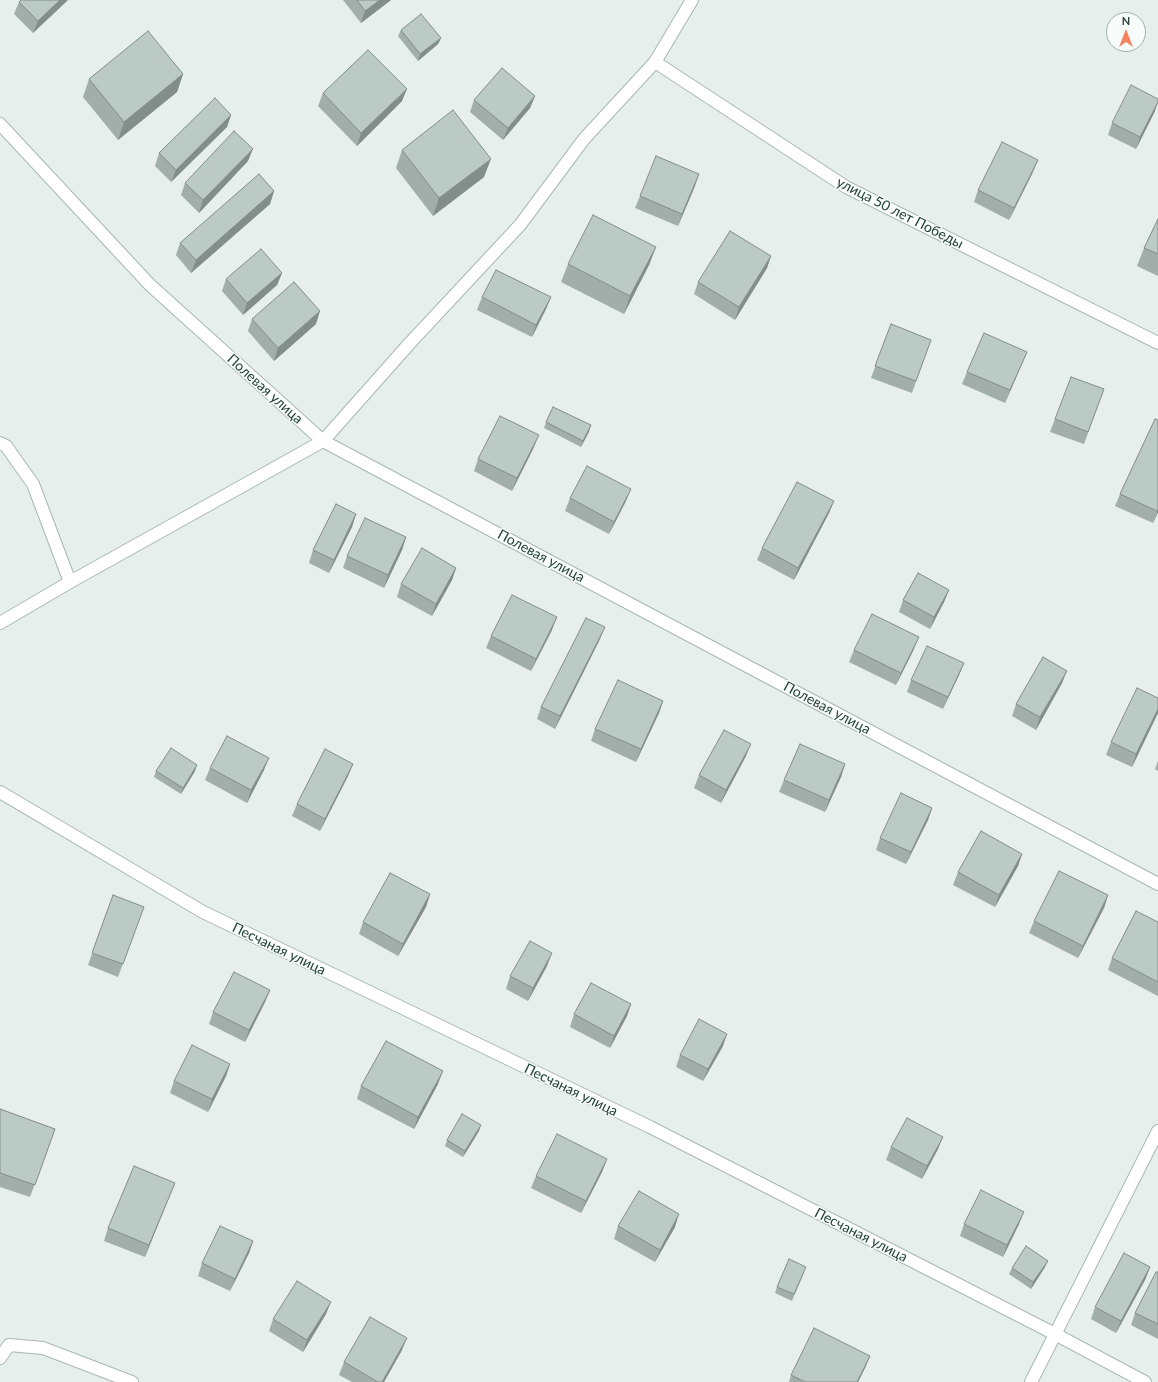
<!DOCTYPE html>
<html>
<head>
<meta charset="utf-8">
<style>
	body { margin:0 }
	#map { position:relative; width:1158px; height:1382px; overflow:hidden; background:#e6efeb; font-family:Lato,sans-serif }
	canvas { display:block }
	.north { position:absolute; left:1106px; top:12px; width:40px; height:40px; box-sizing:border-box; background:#f7fbf9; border:1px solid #a3b1ad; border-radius:50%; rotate:0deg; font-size:11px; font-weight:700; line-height:16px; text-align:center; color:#24423a }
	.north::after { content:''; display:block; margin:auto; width:14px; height:18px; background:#f4845f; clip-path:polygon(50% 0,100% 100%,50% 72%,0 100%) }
</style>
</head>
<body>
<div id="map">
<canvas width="1158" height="1382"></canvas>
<div class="north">N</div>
</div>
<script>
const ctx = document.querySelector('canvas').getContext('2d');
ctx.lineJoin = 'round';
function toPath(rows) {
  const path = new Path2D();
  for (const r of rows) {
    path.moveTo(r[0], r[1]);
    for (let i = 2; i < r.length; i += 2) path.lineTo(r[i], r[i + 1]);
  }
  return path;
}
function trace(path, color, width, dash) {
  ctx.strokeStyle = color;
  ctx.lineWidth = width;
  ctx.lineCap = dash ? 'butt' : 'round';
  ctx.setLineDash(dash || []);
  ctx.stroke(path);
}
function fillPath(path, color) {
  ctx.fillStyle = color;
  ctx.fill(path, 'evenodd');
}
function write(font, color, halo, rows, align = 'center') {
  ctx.font = font + ' Lato,sans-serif';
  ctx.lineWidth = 3;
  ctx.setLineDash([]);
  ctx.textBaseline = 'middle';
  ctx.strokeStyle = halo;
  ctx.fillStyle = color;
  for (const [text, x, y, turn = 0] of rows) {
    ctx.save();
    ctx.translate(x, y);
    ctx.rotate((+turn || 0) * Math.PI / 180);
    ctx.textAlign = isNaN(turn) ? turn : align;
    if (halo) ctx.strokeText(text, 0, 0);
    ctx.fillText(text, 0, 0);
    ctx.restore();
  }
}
const lane = toPath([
	[0,443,6,446,33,484,70,582],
	[0,623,70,582,323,441]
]);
const street = toPath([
	[655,62,846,187,1158,343],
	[0,124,150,285,323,441,1158,884],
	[323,441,409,344,520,225,584,139,655,62,692,0],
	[0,792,203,912,650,1127,1055,1334,1145,1382],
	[0,1358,9,1345,43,1348,132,1382],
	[1031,1382,1158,1131]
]);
const wall = toPath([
	[68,0,33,33,14,14,19,2],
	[343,0,391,0,361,23],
	[401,30,441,38,438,44,418,61,398,36],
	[183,74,177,92,118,140,83,97,89,79],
	[323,93,402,101,357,146,318,106],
	[535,96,530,108,503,140,470,112,474,100],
	[1155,111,1136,149,1108,135,1112,123],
	[231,115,227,127,171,182,155,166,159,153],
	[402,150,484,177,433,216,396,168],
	[248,161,199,213,181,195,185,183],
	[1033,172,1009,220,974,202,978,190],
	[695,186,678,226,635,208,640,196],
	[274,191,270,204,191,273,176,255,180,243],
	[1158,219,1158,276,1137,266,1144,248],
	[656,247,649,265,624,314,561,282,568,264],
	[771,256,767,268,735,320,694,294,698,282],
	[282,273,277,285,243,315,222,291,226,279],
	[482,297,551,297,546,309,532,337,477,310],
	[252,319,316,324,274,361,248,331],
	[891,324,931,340,912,393,871,378],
	[1027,352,1022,364,1005,403,962,384,967,372],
	[1071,377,1104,389,1084,444,1050,432],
	[1155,419,1158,512,1153,523,1115,506,1120,494],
	[546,422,591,425,581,447,544,428],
	[534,447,512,491,474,471,478,459],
	[570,498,626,501,609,534,565,511],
	[834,501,829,513,794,580,757,560,762,548],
	[356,514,352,527,329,573,309,563,313,550],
	[406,537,402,550,384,588,343,568,347,556],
	[456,568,452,580,432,616,397,597,401,584],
	[949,590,944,602,930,629,899,612,903,600],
	[552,630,531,671,486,648,491,636],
	[600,639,555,729,537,719,541,707],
	[914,649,896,685,849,662,854,650],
	[964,663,959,675,943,709,907,692,911,680],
	[1062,683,1036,730,1012,716,1016,704],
	[1158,698,1158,713,1132,767,1106,755,1111,742],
	[663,701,659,713,636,762,591,741,595,729],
	[746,756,721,803,694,788,699,775],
	[1158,761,1158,771,1155,769],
	[353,764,348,776,320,831,292,816,297,804],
	[845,764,841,777,825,812,779,792,784,780],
	[210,768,264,770,247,803,205,780],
	[156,771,195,771,181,794,154,777],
	[932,808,928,820,906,864,876,850,880,838],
	[1022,854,1018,866,995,907,953,885,958,872],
	[430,894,426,907,398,956,359,934,363,922],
	[113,895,144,907,118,977,88,965],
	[1108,895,1104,908,1078,958,1029,933,1034,921],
	[1158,922,1158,996,1108,970,1112,958],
	[547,966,528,1001,506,989,510,976],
	[270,990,265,1002,245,1042,209,1024,213,1012],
	[631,1004,627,1016,610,1048,570,1027,574,1014],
	[723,1046,703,1081,676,1067,680,1055],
	[230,1064,226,1076,208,1112,170,1093,174,1081],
	[438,1084,414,1129,357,1099,361,1086],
	[0,1109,55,1129,30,1197,0,1187],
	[479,1131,463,1157,445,1146,447,1140],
	[891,1147,938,1149,922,1179,886,1160],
	[607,1159,602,1172,581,1213,531,1188,536,1176],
	[170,1195,145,1257,104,1241,108,1228],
	[964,1224,1019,1224,1003,1257,960,1236],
	[618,1226,675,1227,655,1262,614,1239],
	[253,1241,249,1253,230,1291,198,1276,202,1263],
	[1045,1267,1031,1289,1009,1274,1012,1268],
	[1150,1267,1145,1280,1116,1333,1091,1319,1095,1307],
	[1158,1272,1158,1339,1131,1325,1135,1313],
	[804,1273,792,1301,775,1293,777,1287],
	[326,1314,303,1352,269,1331,273,1319],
	[402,1350,384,1382,352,1382,339,1375,344,1362],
	[870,1356,865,1368,858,1382,789,1382,791,1375]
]);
const shadedWall = toPath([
	[60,0,68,0,33,33,38,21],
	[380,0,391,0,361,23,365,11],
	[441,38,438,44,418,61,420,54],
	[183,74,177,92,118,140,124,122],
	[407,89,402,101,357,146,361,133],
	[535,96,530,108,503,140,508,128],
	[1158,102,1155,111,1136,149,1140,137],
	[231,115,227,127,171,182,176,170],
	[253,149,248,161,199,213,203,200],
	[491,159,484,177,433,216,439,198],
	[1038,160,1033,172,1009,220,1014,208],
	[699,174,695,186,678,226,682,214],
	[274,191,270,204,191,273,196,260],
	[656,247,649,265,624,314,630,296],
	[771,256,767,268,735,320,739,307],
	[282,273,277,285,243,315,247,303],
	[551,297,546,309,532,337,536,325],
	[320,311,316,324,274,361,278,348],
	[1027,352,1022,364,1005,403,1010,390],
	[591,425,589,432,581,447,583,441],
	[539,435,534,447,512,491,517,478],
	[631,489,626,501,609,534,614,522],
	[834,501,829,513,794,580,798,568],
	[1158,509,1158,512,1153,523],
	[356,514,352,527,329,573,334,560],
	[406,537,402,550,384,588,388,575],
	[456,568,452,580,432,616,436,604],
	[949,590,944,602,930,629,934,617],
	[557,617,552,630,531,671,536,659],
	[605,627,600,639,555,729,560,716],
	[919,637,914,649,896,685,901,673],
	[964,663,959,675,943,709,948,697],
	[1067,671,1062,683,1036,730,1040,717],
	[663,701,659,713,636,762,641,749],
	[1158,709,1158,713,1132,767,1136,754],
	[751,744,746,756,721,803,726,790],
	[269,758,264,770,247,803,251,790],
	[353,764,348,776,320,831,325,819],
	[845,764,841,777,825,812,829,800],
	[197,765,195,771,181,794,183,788],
	[932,808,928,820,906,864,911,852],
	[1022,854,1018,866,995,907,999,895],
	[430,894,426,907,398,956,403,944],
	[1108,895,1104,908,1078,958,1083,946],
	[552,953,547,966,528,1001,533,988],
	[270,990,265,1002,245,1042,249,1030],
	[631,1004,627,1016,610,1048,614,1036],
	[727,1034,723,1046,703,1081,708,1069],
	[230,1064,226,1076,208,1112,212,1099],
	[443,1071,438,1084,414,1129,418,1117],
	[481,1125,479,1131,463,1157,465,1151],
	[943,1137,938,1149,922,1179,927,1166],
	[607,1159,602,1172,581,1213,586,1201],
	[175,1183,170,1195,145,1257,149,1245],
	[1024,1212,1019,1224,1003,1257,1007,1245],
	[679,1214,675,1227,655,1262,660,1250],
	[253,1241,249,1253,230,1291,235,1279],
	[1048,1261,1045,1267,1031,1289,1033,1282],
	[1150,1267,1145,1280,1116,1333,1121,1321],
	[331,1302,326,1314,303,1352,307,1340],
	[407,1338,402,1350,384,1382,382,1382],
	[870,1356,865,1368,858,1382,857,1382]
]);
const building = toPath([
	[21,0,60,0,38,21,19,2,21,0],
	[357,0,380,0,365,11,357,0],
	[421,14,441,38,420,54,401,30,421,14],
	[148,31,183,74,124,122,89,79,148,31],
	[368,50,407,89,361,133,323,93,368,50],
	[502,68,535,96,508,128,474,100,502,68],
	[1131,85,1158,99,1158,102,1140,137,1112,123,1131,85],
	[215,98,231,115,176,170,159,153,215,98],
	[453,110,491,159,439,198,402,150,453,110],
	[234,131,253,149,203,200,185,183,234,131],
	[1002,142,1038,160,1014,208,978,190,1002,142],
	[656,156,699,174,682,214,640,196,656,156],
	[259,174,274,191,196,260,180,243,259,174],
	[593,215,656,247,630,296,568,264,593,215],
	[1158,219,1158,254,1144,248,1158,219],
	[730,231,771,256,739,307,698,282,730,231],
	[261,249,282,273,247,303,226,279,261,249],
	[496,270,551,297,536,325,482,297,496,270],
	[294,282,320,311,278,348,252,319,294,282],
	[891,324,931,340,916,381,875,366,891,324],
	[984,333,1027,352,1010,390,967,372,984,333],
	[1071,377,1104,389,1088,432,1055,419,1071,377],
	[553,407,591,425,583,441,546,422,553,407],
	[500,416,539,435,517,478,478,459,500,416],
	[1155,419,1158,420,1158,509,1157,511,1120,494,1155,419],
	[587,466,631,489,614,522,570,498,587,466],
	[797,482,834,501,798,568,762,548,797,482],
	[336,504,356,514,334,560,313,550,336,504],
	[365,518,406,537,388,575,347,556,365,518],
	[422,548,456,568,436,604,401,584,422,548],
	[918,573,949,590,934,617,903,600,918,573],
	[512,595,557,617,536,659,491,636,512,595],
	[872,614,919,637,901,673,854,650,872,614],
	[586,618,605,627,560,716,541,707,586,618],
	[927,646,964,663,948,697,911,680,927,646],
	[1043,657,1067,671,1040,717,1016,704,1043,657],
	[618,680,663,701,641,749,595,729,618,680],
	[1137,688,1158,698,1158,709,1136,754,1111,742,1137,688],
	[724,730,751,744,726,790,699,775,724,730],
	[227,736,269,758,251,790,210,768,227,736],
	[800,744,845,764,829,800,784,780,800,744],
	[171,748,197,765,183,788,156,771,171,748],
	[325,749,353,764,325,819,297,804,325,749],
	[901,793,932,808,911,852,880,838,901,793],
	[981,831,1022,854,999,895,958,872,981,831],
	[1059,871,1108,895,1083,946,1034,921,1059,871],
	[390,873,430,894,403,944,363,922,390,873],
	[113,895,144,907,123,964,92,953,113,895],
	[1136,911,1158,922,1158,982,1112,958,1136,911],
	[530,941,552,953,533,988,510,976,530,941],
	[234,972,270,990,249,1030,213,1012,234,972],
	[591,983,631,1004,614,1036,574,1014,591,983],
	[699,1019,727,1034,708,1069,680,1055,699,1019],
	[386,1041,443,1071,418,1117,361,1086,386,1041],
	[192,1045,230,1064,212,1099,174,1081,192,1045],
	[0,1109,55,1129,35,1185,0,1173,0,1109],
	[462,1114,481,1125,465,1151,447,1140,462,1114],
	[907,1118,943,1137,927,1166,891,1147,907,1118],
	[557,1134,607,1159,586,1201,536,1176,557,1134],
	[134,1166,175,1183,149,1245,108,1228,134,1166],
	[981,1190,1024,1212,1007,1245,964,1224,981,1190],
	[639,1191,679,1214,660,1250,618,1226,639,1191],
	[220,1226,253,1241,235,1279,202,1263,220,1226],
	[1026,1246,1048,1261,1033,1282,1012,1268,1026,1246],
	[1124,1253,1150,1267,1121,1321,1095,1307,1124,1253],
	[789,1259,806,1267,794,1294,777,1287,789,1259],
	[1156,1272,1158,1272,1158,1324,1135,1313,1156,1272],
	[297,1281,331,1302,307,1340,273,1319,297,1281],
	[370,1317,407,1338,382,1382,378,1382,344,1362,370,1317],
	[814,1328,870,1356,857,1382,805,1382,791,1375,814,1328]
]);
const streetNames = [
	["улица 50 лет Победы",900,213,27],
	["Полевая улица",265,389,42],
	["Полевая улица",541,556,28],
	["Полевая улица",827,708,28],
	["Песчаная улица",279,949,26],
	["Песчаная улица",571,1090,26],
	["Песчаная улица",861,1235,27]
];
trace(lane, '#a8b8b2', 14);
trace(street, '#a8b8b2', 14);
trace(lane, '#fff', 12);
trace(street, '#fff', 12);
fillPath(wall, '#a1aea9');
fillPath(shadedWall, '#838d89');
fillPath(building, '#bbcac4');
trace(building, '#838d89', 1);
write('14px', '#24423a', '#f7fbf9', streetNames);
</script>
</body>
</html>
